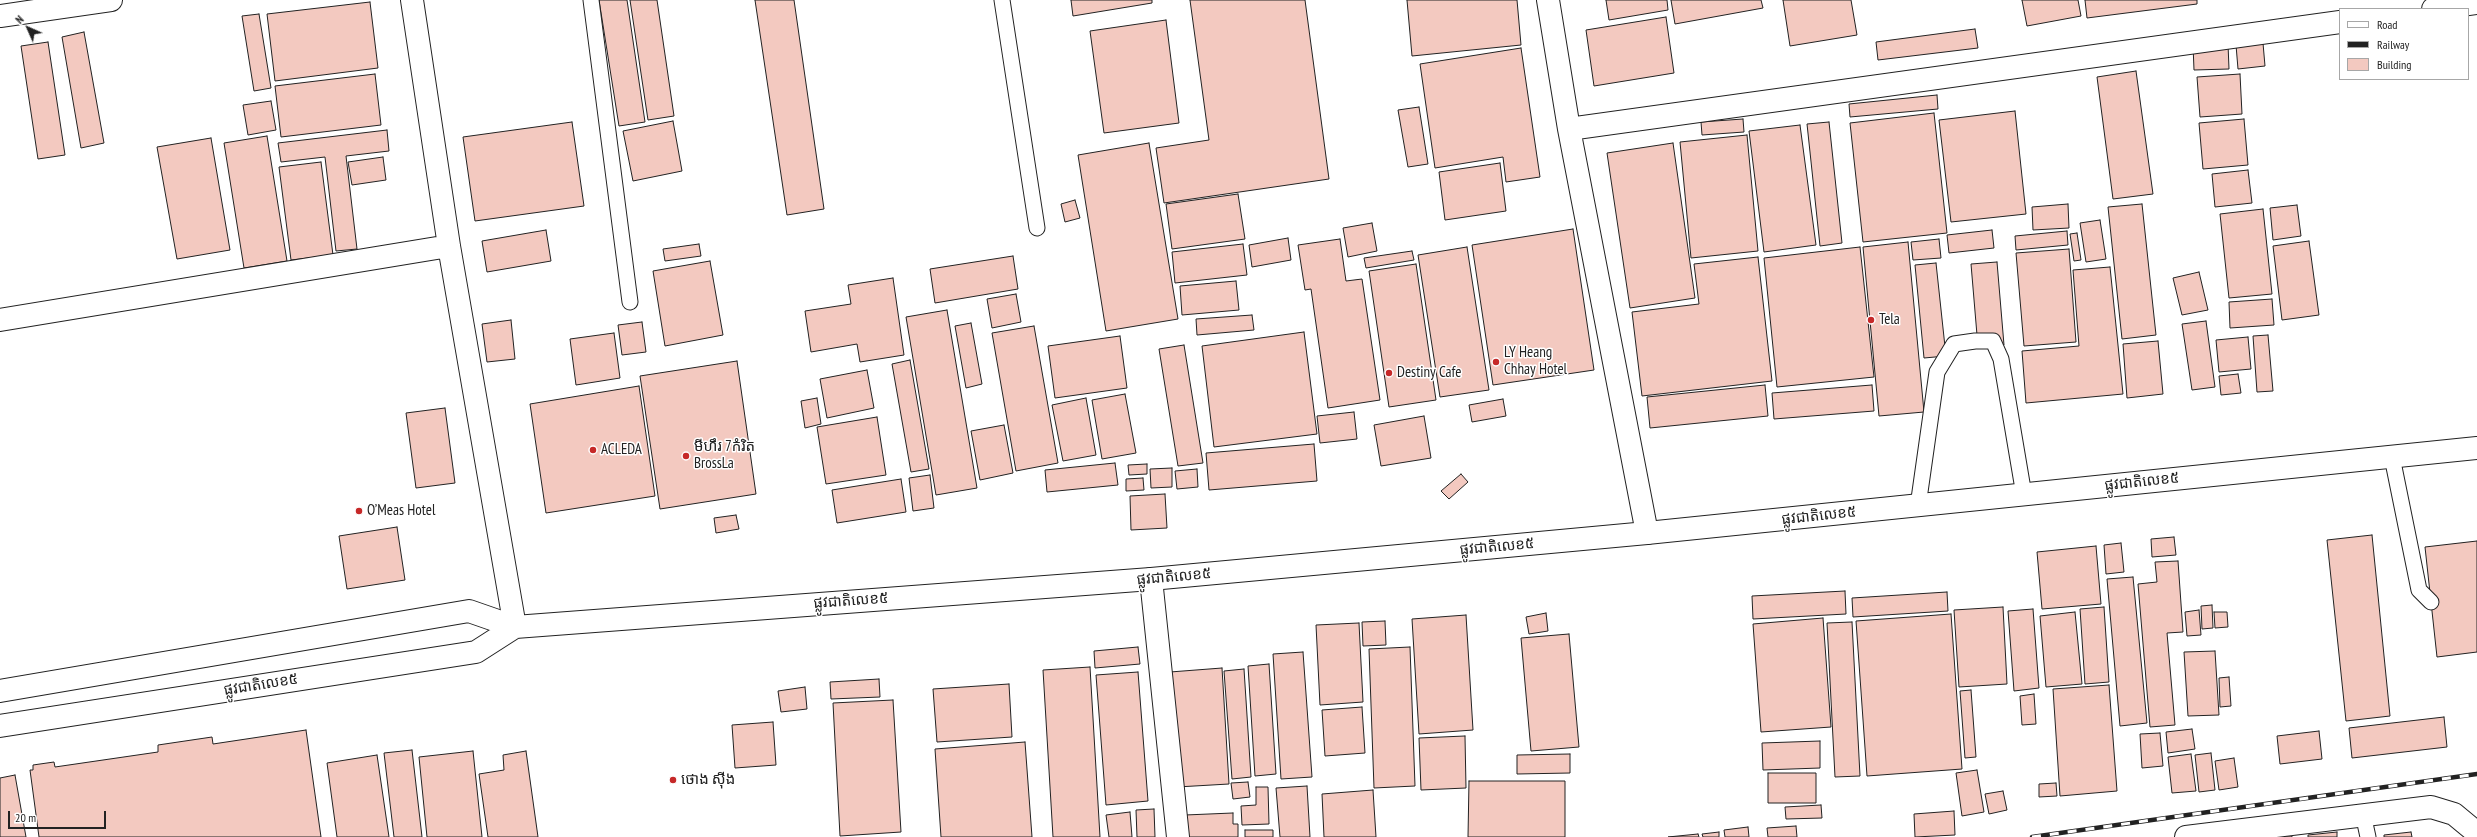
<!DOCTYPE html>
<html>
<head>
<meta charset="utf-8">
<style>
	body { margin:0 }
	#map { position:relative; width:2477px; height:837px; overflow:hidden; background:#fff; font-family:"PT Sans Narrow",sans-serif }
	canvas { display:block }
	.legend { position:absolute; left:2339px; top:8px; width:130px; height:72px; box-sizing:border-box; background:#fff; border:1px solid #a7a7a7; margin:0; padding:5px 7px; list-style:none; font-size:12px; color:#222 }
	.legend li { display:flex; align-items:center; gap:8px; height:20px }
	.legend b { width:20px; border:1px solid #a7a7a7 }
	.north { position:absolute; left:8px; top:8px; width:40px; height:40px; -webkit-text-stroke:3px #fff; paint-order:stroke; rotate:315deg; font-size:11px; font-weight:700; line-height:16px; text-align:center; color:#222 }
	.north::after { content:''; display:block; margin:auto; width:14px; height:18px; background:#222; clip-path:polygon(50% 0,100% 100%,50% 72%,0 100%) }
	.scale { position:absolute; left:8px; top:811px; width:98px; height:18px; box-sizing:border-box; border:2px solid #222; border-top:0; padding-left:5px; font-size:12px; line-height:14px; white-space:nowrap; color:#222; -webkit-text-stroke:3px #fff; paint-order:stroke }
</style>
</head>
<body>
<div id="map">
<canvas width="2477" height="837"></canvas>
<ul class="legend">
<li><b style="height:5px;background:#fff"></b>Road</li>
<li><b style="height:5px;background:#222"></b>Railway</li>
<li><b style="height:11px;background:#f3c9c0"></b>Building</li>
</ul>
<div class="north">N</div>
<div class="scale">20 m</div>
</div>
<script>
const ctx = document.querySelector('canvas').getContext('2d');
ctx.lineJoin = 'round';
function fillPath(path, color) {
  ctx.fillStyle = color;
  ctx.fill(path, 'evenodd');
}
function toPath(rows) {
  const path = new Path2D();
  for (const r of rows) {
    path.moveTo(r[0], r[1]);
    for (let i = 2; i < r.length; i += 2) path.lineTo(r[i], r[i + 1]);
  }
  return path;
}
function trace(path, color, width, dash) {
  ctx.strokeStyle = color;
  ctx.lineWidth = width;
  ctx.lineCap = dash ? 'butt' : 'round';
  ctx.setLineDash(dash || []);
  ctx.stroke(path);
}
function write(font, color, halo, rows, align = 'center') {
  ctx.font = font + ' "PT Sans Narrow","Noto Sans Khmer",sans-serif';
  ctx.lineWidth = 3;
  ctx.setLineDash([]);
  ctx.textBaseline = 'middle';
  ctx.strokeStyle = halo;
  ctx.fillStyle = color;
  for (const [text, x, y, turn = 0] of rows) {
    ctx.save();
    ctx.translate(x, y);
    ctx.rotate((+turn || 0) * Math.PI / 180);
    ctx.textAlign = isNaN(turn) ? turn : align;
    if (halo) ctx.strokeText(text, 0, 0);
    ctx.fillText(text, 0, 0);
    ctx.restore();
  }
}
const building = toPath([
	[599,0,627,0,645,122,619,126,599,0],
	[630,0,657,0,674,116,648,120,630,0],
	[755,0,794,0,824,209,787,215,755,0],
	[1071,0,1152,0,1152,3,1073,16,1071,0],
	[1190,0,1305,0,1329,179,1164,203,1156,148,1209,140,1190,0],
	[1407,0,1517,0,1521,45,1412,56,1407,0],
	[1606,0,1667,0,1668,10,1609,20,1606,0],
	[1671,0,1761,0,1763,8,1675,24,1671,0],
	[1783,0,1851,0,1857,35,1790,46,1783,0],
	[2022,0,2078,0,2081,16,2027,26,2022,0],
	[2085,0,2197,0,2197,4,2087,18,2085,0],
	[370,2,378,68,275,81,267,14,370,2],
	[259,14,271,88,254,91,242,16,259,14],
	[1666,17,1674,73,1594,86,1586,30,1666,17],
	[1166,20,1179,123,1104,133,1090,31,1166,20],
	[1975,29,1978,48,1878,60,1876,42,1975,29],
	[84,32,104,143,81,148,62,37,84,32],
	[48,42,65,155,38,159,21,46,48,42],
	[2263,43,2265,66,2238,69,2236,45,2263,43],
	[2228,44,2229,69,2194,70,2193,45,2228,44],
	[1521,48,1540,177,1506,182,1503,157,1435,168,1420,64,1521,48],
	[2136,71,2153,194,2113,199,2097,77,2136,71],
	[375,74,381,125,281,137,275,86,375,74],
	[2240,74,2242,114,2200,117,2197,77,2240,74],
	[1937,95,1938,109,1850,117,1849,104,1937,95],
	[271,101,276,130,248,135,243,105,271,101],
	[1419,107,1428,164,1408,167,1398,110,1419,107],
	[2015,111,2026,214,1951,222,1939,120,2015,111],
	[1934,113,1947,233,1863,242,1850,123,1934,113],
	[1743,119,1744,132,1702,135,1701,122,1743,119],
	[2244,119,2248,165,2203,169,2199,123,2244,119],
	[673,121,682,171,633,181,623,131,673,121],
	[572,122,584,206,475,221,463,137,572,122],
	[1829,122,1842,243,1820,246,1807,124,1829,122],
	[1800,125,1816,245,1764,252,1749,131,1800,125],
	[387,130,389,151,346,156,357,249,336,251,325,157,281,162,278,143,387,130],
	[1747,135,1758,251,1691,258,1680,142,1747,135],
	[267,136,287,261,244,268,224,143,267,136],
	[211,138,230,250,177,259,157,147,211,138],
	[1149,143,1178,319,1106,331,1078,155,1149,143],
	[1673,143,1695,298,1630,308,1607,153,1673,143],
	[383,157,386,180,352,185,348,162,383,157],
	[321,162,333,255,291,260,279,167,321,162],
	[1500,163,1506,211,1445,220,1439,172,1500,163],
	[2248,170,2252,203,2215,207,2212,174,2248,170],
	[1238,194,1245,239,1172,249,1166,204,1238,194],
	[1075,200,1080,218,1065,222,1061,204,1075,200],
	[2068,204,2069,228,2033,230,2032,207,2068,204],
	[2142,204,2156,335,2122,339,2108,207,2142,204],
	[2297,205,2301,236,2273,240,2270,208,2297,205],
	[2263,209,2272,294,2229,298,2220,214,2263,209],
	[2100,220,2106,259,2086,262,2080,223,2100,220],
	[1372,223,1377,251,1348,257,1343,228,1372,223],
	[1573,229,1594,370,1493,385,1472,245,1573,229],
	[546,230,551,261,487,272,482,241,546,230],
	[1992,230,1994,248,1949,253,1947,235,1992,230],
	[2067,231,2068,245,2016,250,2015,236,2067,231],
	[2077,233,2081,260,2074,261,2070,234,2077,233],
	[1288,238,1291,260,1252,267,1249,245,1288,238],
	[1340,239,1346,281,1362,279,1380,400,1328,408,1311,289,1305,290,1298,245,1340,239],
	[1939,239,1941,258,1913,260,1911,242,1939,239],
	[2309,241,2319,315,2282,320,2273,246,2309,241],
	[1908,242,1924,412,1879,416,1863,247,1908,242],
	[699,244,701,256,665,261,663,249,699,244],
	[1243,244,1247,275,1175,283,1172,252,1243,244],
	[1467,247,1489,390,1440,397,1418,255,1467,247],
	[1860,247,1874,377,1777,387,1764,258,1860,247],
	[2069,249,2076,342,2024,346,2016,253,2069,249],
	[1412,251,1414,260,1366,268,1364,258,1412,251],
	[1013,256,1018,289,935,303,930,269,1013,256],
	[1758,257,1772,381,1642,396,1632,312,1699,304,1694,264,1758,257],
	[710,261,723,335,665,346,653,271,710,261],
	[1997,262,2004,345,1978,347,1971,264,1997,262],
	[1936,263,1946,356,1924,358,1915,265,1936,263],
	[1416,264,1436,400,1389,407,1369,271,1416,264],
	[2110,267,2123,394,2026,403,2022,351,2079,346,2073,270,2110,267],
	[2199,272,2208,310,2182,315,2173,278,2199,272],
	[893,278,904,355,860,362,857,344,811,352,805,311,851,304,848,285,893,278],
	[1236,281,1239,310,1182,315,1180,286,1236,281],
	[1016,294,1021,322,992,328,987,299,1016,294],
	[2272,299,2274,325,2230,328,2229,302,2272,299],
	[947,310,977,488,936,495,906,317,947,310],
	[1252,315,1254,330,1197,335,1196,319,1252,315],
	[511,320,515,359,487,362,482,324,511,320],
	[2206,321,2215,387,2192,390,2182,324,2206,321],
	[642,322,646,352,622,355,618,325,642,322],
	[971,323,982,384,966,388,955,326,971,323],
	[1034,326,1058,463,1016,471,992,333,1034,326],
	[1304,332,1317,434,1214,447,1202,346,1304,332],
	[614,333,620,378,576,385,570,339,614,333],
	[2268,335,2273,391,2257,392,2253,336,2268,335],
	[1120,336,1127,388,1055,398,1048,346,1120,336],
	[2248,337,2251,369,2219,372,2216,340,2248,337],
	[2158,341,2163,394,2127,398,2123,344,2158,341],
	[1184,345,1203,463,1178,466,1159,349,1184,345],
	[910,360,929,469,911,472,892,364,910,360],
	[737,361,756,494,660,509,640,376,737,361],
	[867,370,874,408,827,418,820,379,867,370],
	[2238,374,2241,393,2221,395,2219,376,2238,374],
	[1765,385,1768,416,1650,428,1647,397,1765,385],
	[1872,385,1874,411,1774,419,1772,393,1872,385],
	[639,386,655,496,546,513,530,404,639,386],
	[1125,394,1136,453,1102,459,1092,400,1125,394],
	[817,398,821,424,805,428,801,401,817,398],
	[1086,398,1096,455,1063,461,1052,405,1086,398],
	[1503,399,1506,416,1472,422,1469,405,1503,399],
	[445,408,455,483,416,488,406,413,445,408],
	[1354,412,1357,439,1320,443,1317,416,1354,412],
	[1424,416,1431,458,1381,466,1374,425,1424,416],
	[877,417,886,475,826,484,817,427,877,417],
	[1004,425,1013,473,980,480,971,431,1004,425],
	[1314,444,1317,481,1209,490,1206,453,1314,444],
	[1115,463,1118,485,1047,492,1045,470,1115,463],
	[1147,464,1147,474,1129,475,1128,465,1147,464],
	[1172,468,1172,487,1151,488,1150,469,1172,468],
	[1197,469,1198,487,1177,489,1175,471,1197,469],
	[1461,474,1468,482,1449,499,1441,491,1461,474],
	[930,475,934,508,913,511,909,478,930,475],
	[1143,478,1144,490,1126,491,1126,479,1143,478],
	[901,479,906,512,837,523,832,490,901,479],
	[1165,494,1167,528,1131,530,1130,496,1165,494],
	[736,515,739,529,716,533,714,518,736,515],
	[397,527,405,580,347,589,339,536,397,527],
	[2372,535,2390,716,2346,721,2327,540,2372,535],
	[2174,537,2176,555,2152,557,2151,539,2174,537],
	[2477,541,2477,652,2437,657,2425,547,2477,541],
	[2121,543,2124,572,2106,574,2104,545,2121,543],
	[2096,546,2101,604,2042,609,2037,552,2096,546],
	[2178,561,2183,632,2167,633,2175,725,2150,727,2138,584,2157,582,2155,562,2178,561],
	[2133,577,2147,723,2120,726,2107,579,2133,577],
	[1845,591,1846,614,1753,619,1752,596,1845,591],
	[1947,592,1948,611,1853,617,1852,598,1947,592],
	[2212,605,2213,628,2202,629,2201,606,2212,605],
	[2003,607,2007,684,1959,687,1954,610,2003,607],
	[2104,607,2109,682,2085,684,2080,609,2104,607],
	[2033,609,2039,688,2014,691,2008,611,2033,609],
	[2199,610,2201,635,2187,636,2185,612,2199,610],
	[2075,612,2082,684,2046,687,2040,616,2075,612],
	[2214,612,2227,612,2228,627,2215,628,2214,612],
	[1546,613,1548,631,1529,634,1526,617,1546,613],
	[1951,614,1962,769,1867,776,1856,621,1951,614],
	[1466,615,1473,730,1419,734,1412,619,1466,615],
	[1823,618,1831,727,1761,732,1753,624,1823,618],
	[1385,621,1386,645,1363,646,1362,622,1385,621],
	[1852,622,1860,776,1835,777,1827,623,1852,622],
	[1359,623,1363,702,1320,705,1316,625,1359,623],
	[1569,634,1579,747,1531,751,1521,638,1569,634],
	[1138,647,1140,664,1095,668,1094,651,1138,647],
	[1410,647,1415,786,1374,788,1369,649,1410,647],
	[2215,651,2219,715,2188,716,2184,652,2215,651],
	[1303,652,1312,777,1281,779,1273,654,1303,652],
	[1269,664,1276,774,1255,776,1248,666,1269,664],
	[1090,667,1100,837,1053,837,1043,670,1090,667],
	[1222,668,1229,784,1177,787,1170,672,1222,668],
	[1244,669,1251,777,1232,779,1224,671,1244,669],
	[1138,672,1148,801,1106,805,1096,675,1138,672],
	[2229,677,2231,706,2220,707,2219,678,2229,677],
	[879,679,880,697,831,699,830,682,879,679],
	[1009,684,1012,737,937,742,933,689,1009,684],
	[2109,685,2117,791,2060,796,2053,689,2109,685],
	[805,687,807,709,781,712,778,691,805,687],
	[1971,690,1976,757,1965,758,1960,691,1971,690],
	[2034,694,2036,724,2022,725,2020,696,2034,694],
	[893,700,901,832,840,836,833,703,893,700],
	[1362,707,1365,753,1325,756,1322,710,1362,707],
	[2444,717,2447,747,2352,758,2349,728,2444,717],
	[773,722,776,765,735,768,732,725,773,722],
	[2192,729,2195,749,2168,753,2166,732,2192,729],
	[306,730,321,837,39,837,30,770,33,770,33,765,54,762,55,767,158,752,158,745,212,737,213,744,306,730],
	[2319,731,2322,759,2280,764,2277,736,2319,731],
	[2160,733,2163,766,2142,768,2140,734,2160,733],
	[1465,736,1466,788,1421,790,1419,738,1465,736],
	[1820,741,1820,768,1763,770,1762,743,1820,741],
	[1025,742,1032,837,941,837,935,749,1025,742],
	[412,750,422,837,394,837,384,753,412,750],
	[473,751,482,837,427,837,419,757,473,751],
	[526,751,538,837,488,837,479,774,504,770,503,755,526,751],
	[2211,753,2215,790,2199,792,2195,755,2211,753],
	[1570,754,1570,773,1517,774,1517,755,1570,754],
	[2191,754,2196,791,2172,793,2168,757,2191,754],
	[377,755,389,837,337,837,327,763,377,755],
	[2234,758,2238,787,2219,790,2215,761,2234,758],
	[1977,770,1984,812,1962,816,1956,773,1977,770],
	[1768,773,1816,773,1816,803,1768,803,1768,773],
	[15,775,26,837,0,837,0,778,15,775],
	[1469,781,1565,781,1565,837,1468,837,1469,781],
	[1248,782,1250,797,1233,799,1231,783,1248,782],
	[2056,783,2057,796,2039,797,2039,784,2056,783],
	[1307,786,1310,837,1280,837,1276,788,1307,786],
	[1256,787,1268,787,1269,824,1242,825,1241,806,1256,805,1256,787],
	[1373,790,1376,837,1324,837,1322,794,1373,790],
	[2003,791,2007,810,1989,814,1985,794,2003,791],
	[1821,805,1822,818,1786,819,1785,807,1821,805],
	[1154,809,1155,837,1137,837,1136,810,1154,809],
	[1954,811,1955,835,1915,837,1914,814,1954,811],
	[1130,812,1132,837,1109,837,1106,815,1130,812],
	[1233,813,1233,824,1238,824,1238,837,1185,837,1185,815,1233,813],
	[1796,826,1797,837,1768,837,1767,828,1796,826],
	[1748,827,1749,837,1725,837,1724,830,1748,827],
	[1245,830,1273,830,1273,837,1245,837,1245,830],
	[2291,831,2292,837,2277,837,2277,835,2291,831],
	[1719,832,1719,837,1703,837,1702,834,1719,832],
	[2337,832,2337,837,2308,837,2308,835,2337,832],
	[2411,832,2412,837,2384,837,2384,835,2411,832],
	[1698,834,1699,837,1668,837,1698,834]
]);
const lane = toPath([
	[591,0,630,302],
	[1002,0,1037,228],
	[2392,457,2419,590,2431,602],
	[1918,506,1937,372,1954,344,1975,341,1993,341,2001,359,2024,495],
	[2363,814,2368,837]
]);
const street = toPath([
	[412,0,449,246,515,627],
	[1548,0,1569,129,1647,533],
	[2433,9,2477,3],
	[0,16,111,0],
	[1569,129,2340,22],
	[0,320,449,246],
	[1151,579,1178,837],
	[2186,837,2431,807,2454,814,2477,833]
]);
const highway = toPath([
	[0,691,469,611,515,627,1151,579,1647,533,2477,448],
	[0,726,476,652,515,627]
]);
const rail = toPath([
	[2032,837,2477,774]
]);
const markers = [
	[1871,320,4,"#c62828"],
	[1496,362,4,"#c62828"],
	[1389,373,4,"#c62828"],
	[593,450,4,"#c62828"],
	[686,456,4,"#c62828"],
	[359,511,4,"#c62828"],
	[673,780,4,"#c62828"]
];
const poiNames = [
	["Tela",1879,320],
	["LY Heang",1504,353],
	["Chhay Hotel",1504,370],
	["Destiny Cafe",1397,373],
	["មីហឹរ 7កំរិត",694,447],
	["BrossLa",694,464],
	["ACLEDA",601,450],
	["O’Meas Hotel",367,511],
	["ថោង ស៊ីង",681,780]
];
const streetNames = [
	["ផ្លូវជាតិលេខ៥",2142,482,-6],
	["ផ្លូវជាតិលេខ៥",1819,516,-6],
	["ផ្លូវជាតិលេខ៥",1497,547,-5],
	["ផ្លូវជាតិលេខ៥",1174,577,-5],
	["ផ្លូវជាតិលេខ៥",851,601,-4],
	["ផ្លូវជាតិលេខ៥",261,685,-9]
];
fillPath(building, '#f3c9c0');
trace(building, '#222', 1);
trace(lane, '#222', 17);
trace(street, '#222', 24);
trace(highway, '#222', 24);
trace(lane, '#fff', 15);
trace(street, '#fff', 22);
trace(highway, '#fff', 22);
trace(rail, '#222', 4.5);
trace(rail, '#fff', 3, [9]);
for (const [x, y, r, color] of markers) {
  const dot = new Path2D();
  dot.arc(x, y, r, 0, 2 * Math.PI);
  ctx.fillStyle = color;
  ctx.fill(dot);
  trace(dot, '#fff', 1.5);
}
write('15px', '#222', '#fff', poiNames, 'left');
write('15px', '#222', '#fff', streetNames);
</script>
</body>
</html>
